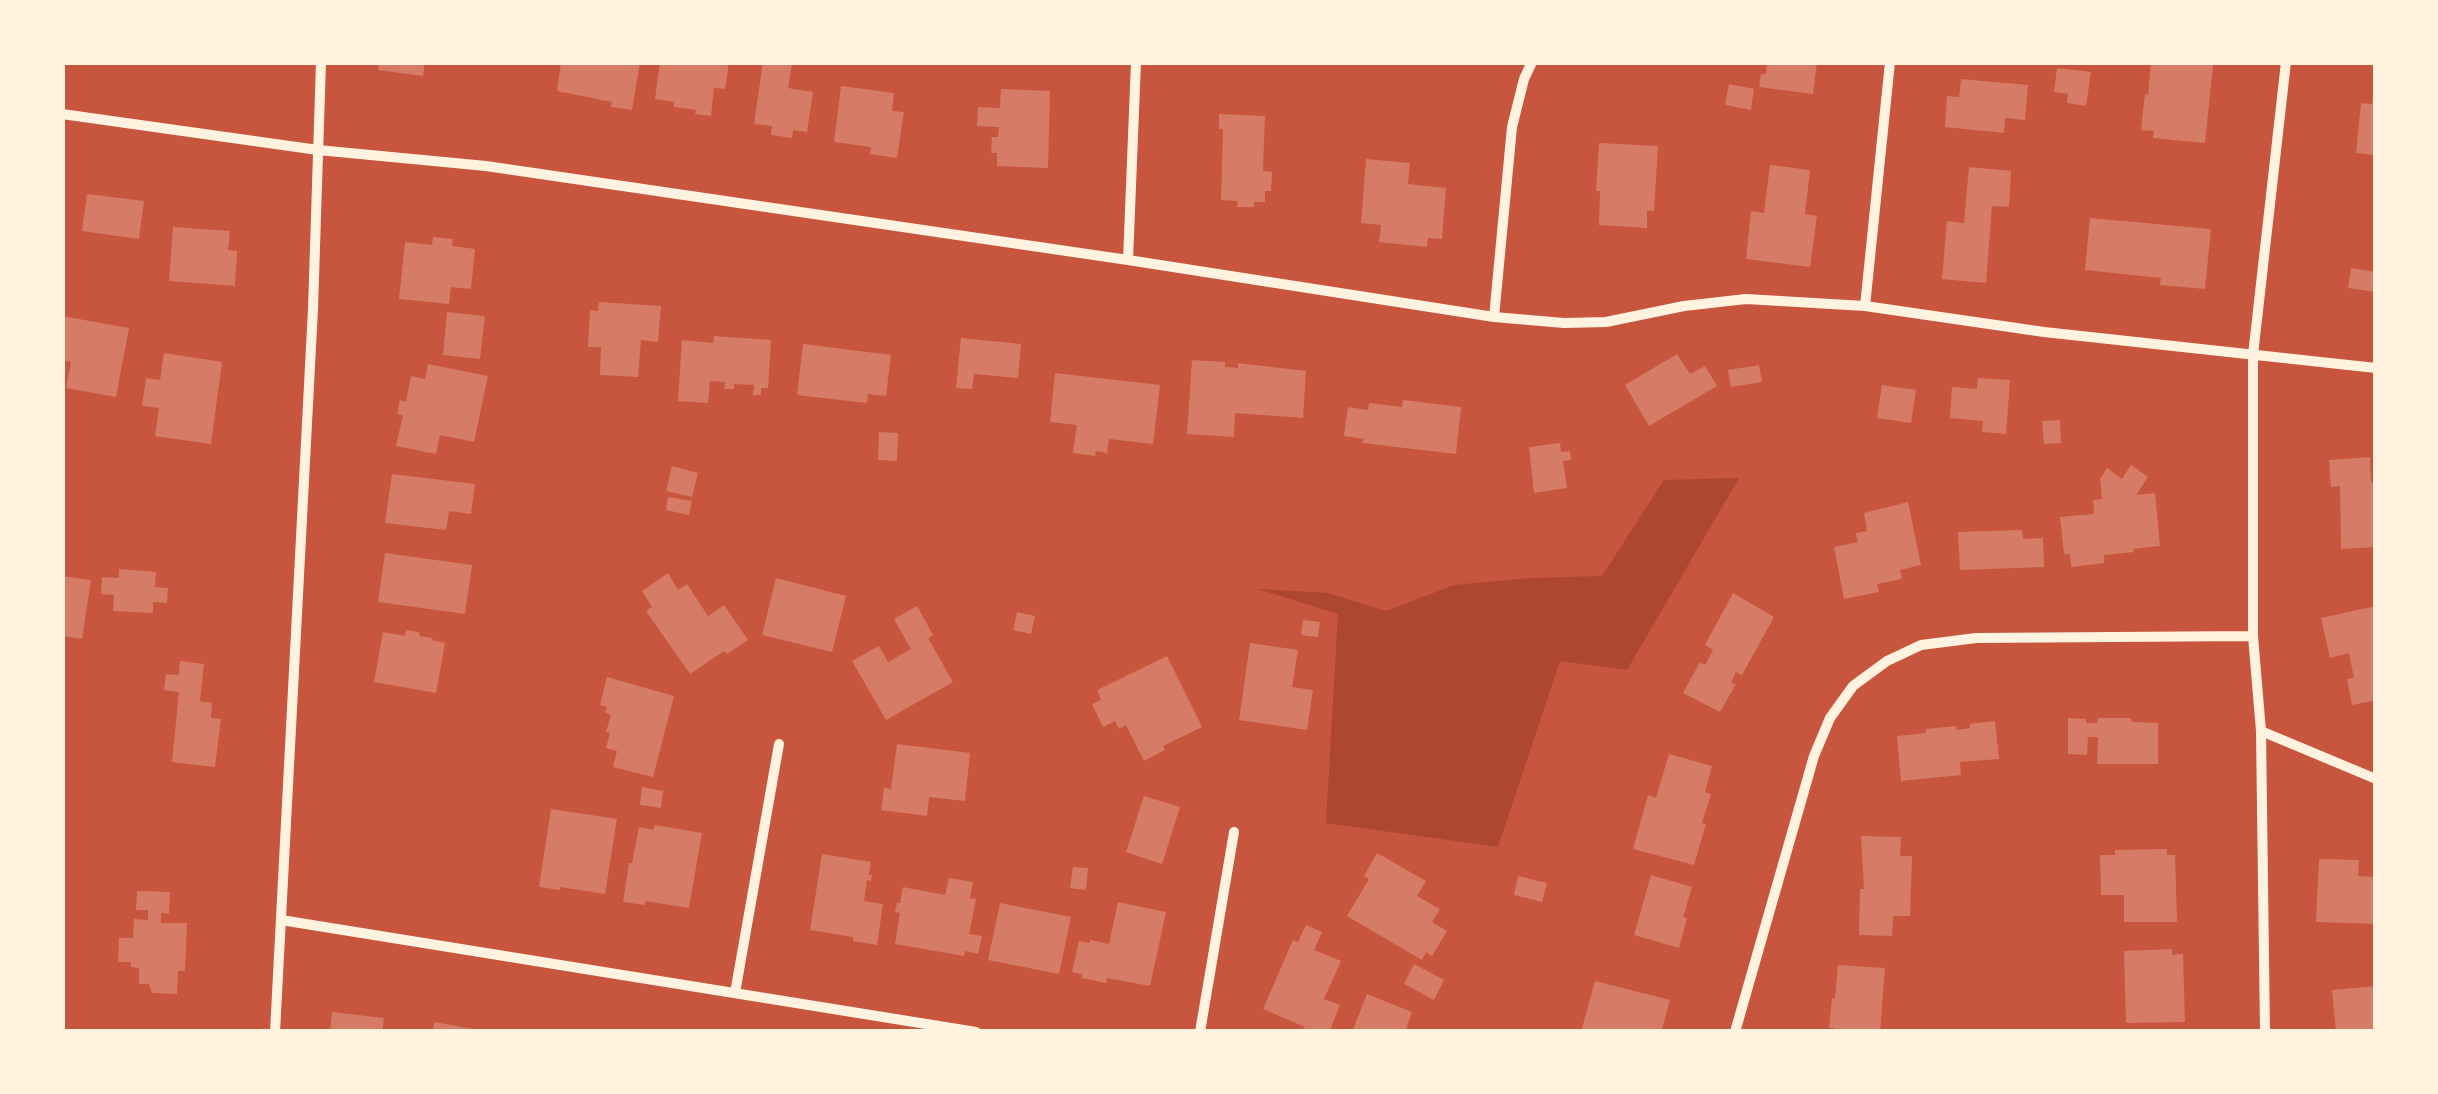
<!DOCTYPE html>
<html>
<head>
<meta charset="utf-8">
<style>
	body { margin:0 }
	#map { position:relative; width:2438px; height:1094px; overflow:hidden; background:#c8553d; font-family:Karla,sans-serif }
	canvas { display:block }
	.frame { position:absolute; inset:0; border:65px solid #fff3e0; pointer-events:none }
</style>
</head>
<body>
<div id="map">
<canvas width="2438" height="1094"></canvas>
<div class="frame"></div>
</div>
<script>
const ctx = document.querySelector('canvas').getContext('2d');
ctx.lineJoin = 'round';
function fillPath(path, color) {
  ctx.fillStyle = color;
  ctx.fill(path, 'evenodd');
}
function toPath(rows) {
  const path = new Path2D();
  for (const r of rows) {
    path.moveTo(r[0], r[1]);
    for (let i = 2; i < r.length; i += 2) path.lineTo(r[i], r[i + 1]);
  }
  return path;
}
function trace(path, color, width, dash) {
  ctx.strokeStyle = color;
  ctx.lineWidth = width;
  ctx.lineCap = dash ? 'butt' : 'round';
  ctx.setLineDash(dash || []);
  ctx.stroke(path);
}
const green = toPath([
	[1739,478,1627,670,1560,661,1498,847,1326,823,1338,614,1258,589,1328,593,1386,611,1454,585,1531,578,1602,576,1664,480]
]);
const building = toPath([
	[379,62,425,62,423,76,378,70],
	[561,62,640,62,632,110,611,107,612,102,557,91],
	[660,62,729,62,725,89,714,88,711,116,695,114,696,110,674,107,674,102,655,99],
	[763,62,792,64,788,88,813,92,807,132,793,130,792,138,771,135,772,126,754,124],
	[1767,62,1817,62,1813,94,1759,87,1761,74,1766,74],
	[2151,62,2213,65,2205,143,2153,138,2154,131,2141,130,2145,94,2148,95],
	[2057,68,2091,72,2086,106,2067,103,2068,94,2054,92],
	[1961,79,2028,85,2025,120,2005,118,2004,133,1945,127,1947,96,1959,97],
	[1729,84,1754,89,1751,110,1725,105],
	[841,86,894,93,892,111,904,112,897,158,870,154,871,147,834,142],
	[1001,89,1050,91,1048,168,997,166,997,153,991,153,992,137,998,137,999,127,977,126,978,107,1000,108],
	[2373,95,2376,95,2374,155,2356,153,2361,103,2372,104],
	[1219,114,1265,116,1263,171,1272,172,1271,191,1265,191,1265,202,1254,202,1254,207,1237,207,1238,201,1221,200,1223,129,1219,129],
	[1599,143,1658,146,1654,211,1647,210,1647,228,1599,225,1600,191,1596,191],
	[1366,159,1410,163,1408,184,1446,188,1442,239,1428,238,1427,247,1379,242,1381,225,1361,223],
	[1770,165,1810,170,1805,214,1817,216,1810,267,1746,259,1751,211,1764,213],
	[1969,167,2011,171,2009,207,1992,206,1986,283,1942,279,1947,221,1964,223],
	[87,194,144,201,139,239,82,231],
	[2090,218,2211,229,2205,289,2160,285,2161,278,2085,270],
	[173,227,230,231,228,250,237,251,235,286,169,281],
	[433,237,453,239,452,246,475,249,471,289,451,287,449,304,399,299,405,242,432,245],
	[2351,268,2376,272,2376,292,2348,288],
	[599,302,661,306,658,342,641,340,638,377,600,375,601,347,588,347,590,310,598,311],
	[447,312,485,316,480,359,443,355],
	[62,316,129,328,116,397,66,388,71,362,62,360],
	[714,336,771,340,768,388,761,388,761,395,753,395,754,385,734,384,734,389,724,389,725,382,710,381,708,403,678,401,682,340,713,343],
	[961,338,1021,344,1018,378,974,374,972,389,956,388],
	[803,344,891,355,886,396,868,394,867,403,797,395],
	[164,353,222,362,211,444,155,436,159,408,142,406,146,378,160,380],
	[1677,354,1690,374,1705,366,1717,386,1649,426,1625,385],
	[1192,360,1225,362,1225,367,1238,368,1238,363,1306,371,1303,418,1235,413,1234,437,1187,434],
	[428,364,488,376,474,442,440,435,436,454,396,446,403,415,397,414,400,400,406,402,411,376,425,379],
	[1759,365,1762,382,1731,387,1728,370],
	[1055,373,1160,385,1153,444,1109,439,1107,453,1096,451,1095,456,1073,453,1077,425,1050,422],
	[1978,378,2010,380,2006,434,1982,432,1983,421,1950,418,1952,387,1977,389],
	[1882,385,1916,390,1911,423,1877,418],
	[1403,400,1461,407,1456,454,1362,443,1364,439,1344,436,1348,407,1368,410,1369,403,1402,407],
	[2060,420,2061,443,2044,444,2042,421],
	[879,432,898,433,897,461,878,460],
	[1560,443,1561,452,1570,451,1571,460,1563,461,1567,488,1534,493,1529,447],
	[2370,457,2371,482,2376,482,2376,547,2341,549,2340,486,2331,487,2329,460],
	[2131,465,2148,477,2136,495,2155,493,2160,546,2133,549,2134,552,2104,555,2104,563,2071,567,2070,554,2064,554,2060,517,2094,514,2093,500,2102,499,2100,479,2107,468,2122,479],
	[672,466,698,473,692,497,666,491],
	[392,474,475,484,471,514,449,511,446,530,385,523],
	[668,497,692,501,689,515,666,510],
	[1908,502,1921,565,1900,570,1902,579,1877,584,1879,592,1844,599,1834,547,1858,542,1856,533,1867,531,1864,513],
	[2022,530,2023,539,2043,538,2044,567,1960,570,1958,532],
	[385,553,472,565,465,614,378,602],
	[119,569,156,572,155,587,168,588,167,603,153,602,153,613,113,611,114,595,101,594,102,577,119,578],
	[668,573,678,590,687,584,708,616,724,605,748,640,727,654,724,651,690,674,646,611,652,607,642,591],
	[62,576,91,580,82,639,62,636],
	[776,578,846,596,832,652,762,635],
	[1733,593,1774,617,1742,675,1736,672,1731,683,1736,684,1720,712,1683,693,1700,662,1705,665,1713,650,1705,645],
	[917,606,933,635,928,638,953,682,886,720,852,661,879,646,888,662,911,649,894,619],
	[2376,606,2376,700,2352,705,2347,679,2354,678,2349,653,2330,658,2321,618],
	[1017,612,1035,616,1031,634,1013,630],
	[1303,620,1320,622,1318,637,1301,635],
	[406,630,419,632,420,636,433,638,432,640,445,643,436,693,374,682,383,632,405,636],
	[1250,643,1298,650,1292,687,1313,690,1307,730,1239,720],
	[1167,656,1202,727,1163,746,1165,750,1144,761,1126,725,1119,729,1115,721,1103,727,1092,704,1101,700,1097,690],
	[180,661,204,664,200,701,212,703,211,718,221,719,215,767,172,762,179,692,164,690,166,674,179,675],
	[607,677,674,696,653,777,613,767,617,751,606,748,610,733,606,732,611,715,605,712,607,707,600,705],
	[2068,718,2086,719,2086,723,2097,723,2098,718,2131,718,2132,722,2158,723,2158,764,2097,764,2098,737,2088,737,2087,755,2068,754],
	[1995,721,1999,759,1960,762,1961,775,1901,781,1897,736,1926,733,1926,729,1956,726,1957,730,1970,728,1970,724],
	[897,744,970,753,965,801,929,797,927,816,881,810,884,788,891,789],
	[1669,754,1712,766,1705,792,1711,794,1702,823,1706,824,1694,865,1633,849,1648,795,1656,798],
	[642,787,663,791,661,808,640,805],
	[1144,796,1180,807,1162,864,1126,852],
	[551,809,617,819,605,894,560,887,560,890,539,887],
	[655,825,702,833,689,908,645,901,645,905,623,902,629,863,632,863,639,827,653,830],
	[1861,836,1901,837,1900,856,1912,856,1910,916,1893,916,1892,936,1859,935,1860,889,1864,889],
	[2167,849,2167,855,2175,855,2177,922,2124,922,2124,895,2101,895,2100,855,2115,855,2115,850],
	[1377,853,1426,881,1417,896,1440,909,1432,922,1447,931,1432,956,1426,952,1422,960,1347,916,1369,879,1364,876],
	[822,854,871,862,869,875,872,875,871,881,867,880,864,901,883,904,877,945,853,941,853,937,810,930],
	[2319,859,2359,860,2358,876,2376,877,2376,924,2316,922],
	[1073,867,1088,868,1086,890,1070,888],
	[1651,875,1692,887,1683,917,1687,918,1679,948,1634,935],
	[1518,876,1547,883,1542,902,1514,895],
	[949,878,973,882,970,898,976,899,969,934,982,936,978,954,965,951,964,956,895,944,900,913,895,912,897,903,900,903,903,887,945,895],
	[137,891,170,892,169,914,161,913,161,923,187,923,185,971,178,971,177,994,152,993,149,984,139,984,139,968,131,967,131,962,118,962,119,938,133,938,134,919,148,920,148,910,136,910],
	[1118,902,1166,912,1150,986,1107,978,1106,983,1082,978,1082,974,1072,972,1079,941,1090,943,1090,940,1109,944],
	[1000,903,1071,917,1059,974,988,960],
	[1306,925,1322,932,1314,950,1341,961,1324,999,1340,1005,1329,1032,1302,1032,1305,1027,1263,1009,1293,940,1298,942],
	[2172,949,2172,955,2183,954,2185,1022,2126,1023,2124,951],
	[1414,964,1444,980,1434,1000,1404,984],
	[1838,965,1885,968,1880,1032,1834,1032,1834,1028,1829,1028,1832,998,1835,998],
	[1595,981,1670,1000,1661,1032,1581,1032],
	[2376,986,2376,1032,2336,1032,2332,990],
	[1367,994,1412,1012,1405,1032,1352,1032],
	[332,1012,384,1018,382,1032,330,1032],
	[434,1022,479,1030,478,1032,433,1032]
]);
const minor = toPath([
	[62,114,318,150,486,166,1128,260,1494,317,1564,323,1606,322,1684,306,1746,299,1865,306,2044,332,2376,368],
	[1128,260,1136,62],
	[1865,306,1890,62],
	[1494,317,1512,127,1524,79,1532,62],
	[2261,731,2376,779],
	[281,920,976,1032],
	[735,993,779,744],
	[275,1032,313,309,321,62],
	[1200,1032,1234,832],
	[1735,1032,1814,756,1830,718,1853,686,1887,661,1921,645,1976,638,2253,636],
	[2265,1032,2261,731,2253,636,2253,355,2286,62]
]);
fillPath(green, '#ae4732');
fillPath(building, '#d67c66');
trace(minor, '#fff3e0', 10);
</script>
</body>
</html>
